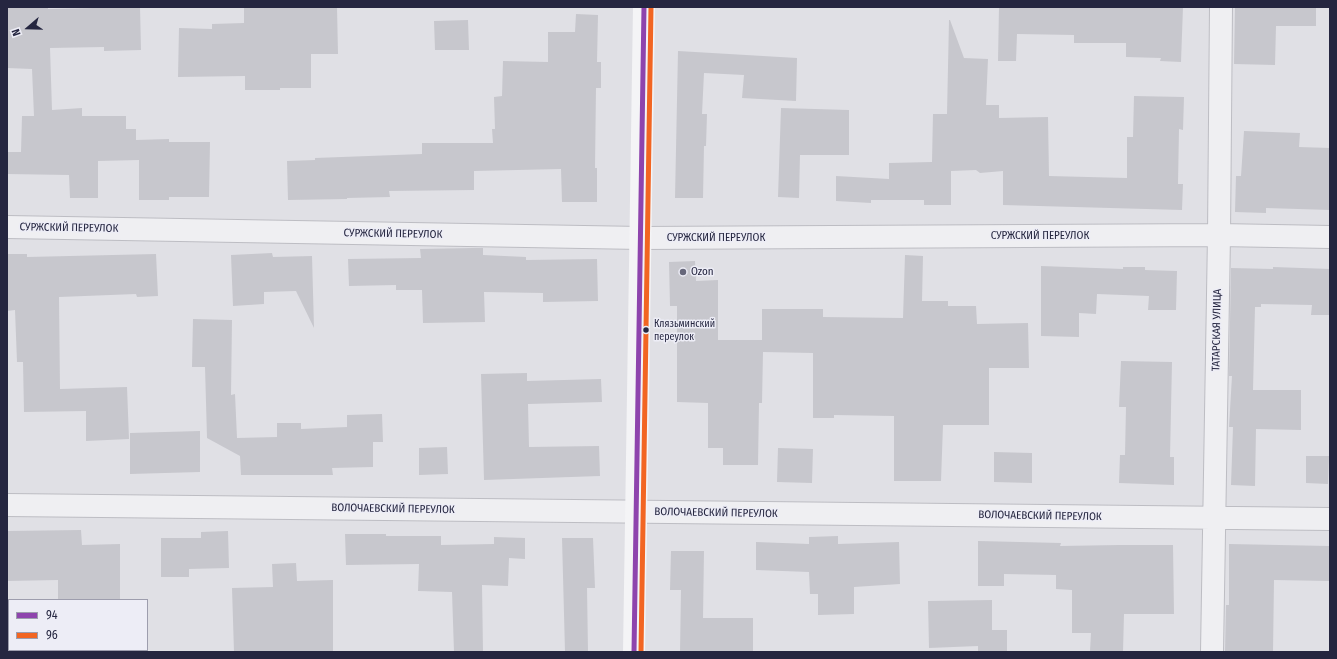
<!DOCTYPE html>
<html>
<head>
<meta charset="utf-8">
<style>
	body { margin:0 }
	#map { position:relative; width:1337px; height:659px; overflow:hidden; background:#e0e0e5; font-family:"Fira Sans Condensed",sans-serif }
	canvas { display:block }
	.frame { position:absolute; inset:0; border:8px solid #252640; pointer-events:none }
	.legend { position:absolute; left:8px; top:599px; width:140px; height:52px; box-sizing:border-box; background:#ededf6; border:1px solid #9d9dad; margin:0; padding:5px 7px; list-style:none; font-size:12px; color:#252640 }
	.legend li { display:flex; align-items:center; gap:8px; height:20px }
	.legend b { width:20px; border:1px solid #9d9dad }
	.north { position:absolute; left:8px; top:8px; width:40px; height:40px; -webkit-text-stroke:3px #ededf6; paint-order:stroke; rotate:250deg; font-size:11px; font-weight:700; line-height:16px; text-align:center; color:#252640 }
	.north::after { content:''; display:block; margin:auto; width:14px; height:18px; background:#252640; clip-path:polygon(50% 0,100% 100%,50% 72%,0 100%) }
</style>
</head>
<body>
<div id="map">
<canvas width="1337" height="659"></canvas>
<div class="frame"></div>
<ul class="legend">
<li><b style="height:5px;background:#8e44ad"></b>94</li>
<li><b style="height:5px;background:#f26522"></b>96</li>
</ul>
<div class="north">N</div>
</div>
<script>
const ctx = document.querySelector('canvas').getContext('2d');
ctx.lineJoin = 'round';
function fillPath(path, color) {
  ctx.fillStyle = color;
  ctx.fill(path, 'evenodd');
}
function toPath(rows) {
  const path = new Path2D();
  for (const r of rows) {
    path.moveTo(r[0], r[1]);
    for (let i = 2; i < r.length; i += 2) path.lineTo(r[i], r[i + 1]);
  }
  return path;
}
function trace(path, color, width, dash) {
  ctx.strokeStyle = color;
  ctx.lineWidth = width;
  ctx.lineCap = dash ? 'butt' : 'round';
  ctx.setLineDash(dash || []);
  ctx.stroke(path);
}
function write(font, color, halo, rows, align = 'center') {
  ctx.font = font + ' "Fira Sans Condensed",sans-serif';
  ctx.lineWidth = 3;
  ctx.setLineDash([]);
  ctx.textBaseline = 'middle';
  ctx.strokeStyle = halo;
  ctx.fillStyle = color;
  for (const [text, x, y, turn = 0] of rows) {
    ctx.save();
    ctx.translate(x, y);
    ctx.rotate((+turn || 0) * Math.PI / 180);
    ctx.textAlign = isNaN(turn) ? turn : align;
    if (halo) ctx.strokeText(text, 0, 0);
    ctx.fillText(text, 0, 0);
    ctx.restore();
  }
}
const building = toPath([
	[7,7,48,7,48,9,140,7,141,50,104,51,104,47,50,48,52,110,82,108,82,116,126,116,126,129,136,129,136,140,169,139,169,142,210,142,209,197,169,197,169,200,139,200,139,160,98,161,98,198,70,198,69,175,7,174,7,152,21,152,22,116,34,116,32,69,7,68],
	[244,7,337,7,338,54,311,54,311,88,280,88,280,90,245,90,245,76,178,77,179,28,212,29,212,24,244,23],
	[999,7,1183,7,1181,62,1160,61,1161,58,1126,57,1126,43,1074,43,1074,35,1017,34,1016,61,998,61],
	[1235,7,1316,7,1316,26,1276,26,1275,65,1234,64],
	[576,14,598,15,597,62,601,62,601,88,596,88,595,168,597,168,597,202,562,202,561,169,474,171,474,190,389,191,390,197,347,198,347,199,288,200,287,161,315,160,315,158,422,154,422,143,493,143,492,129,495,129,494,97,502,96,503,61,548,62,548,32,575,32],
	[468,20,469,50,435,50,434,21],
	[949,20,950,20,964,58,988,59,986,105,999,105,999,118,1048,117,1049,176,1127,178,1127,137,1133,137,1134,96,1184,97,1183,130,1179,129,1178,184,1183,184,1182,210,1003,205,1003,171,980,173,976,170,951,171,951,205,924,205,924,200,871,200,871,203,836,201,836,176,889,179,889,163,932,162,933,114,947,114],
	[678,51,797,58,796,101,742,98,744,75,704,73,702,114,707,114,706,146,704,146,703,198,675,198],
	[781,108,849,110,849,155,800,155,799,198,778,197],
	[1244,131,1300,133,1299,147,1330,148,1330,210,1266,208,1266,213,1235,212,1236,176,1241,176],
	[472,248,483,248,483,255,526,257,526,260,597,259,598,301,543,302,543,293,484,292,485,322,423,323,422,290,396,290,396,285,349,286,348,259,421,258,420,249],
	[272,253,273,257,312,256,314,328,296,291,264,292,264,304,233,306,231,255],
	[7,254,27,254,27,257,156,254,158,296,137,297,136,294,59,297,60,389,127,387,129,439,86,441,86,411,24,412,23,362,17,362,15,310,7,311],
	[905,255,923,256,922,301,948,301,948,306,976,306,977,324,1028,323,1029,368,989,368,989,425,943,425,941,481,894,481,894,416,834,415,834,418,813,418,813,353,763,352,762,403,759,403,758,465,723,465,723,448,708,448,708,403,677,402,677,306,670,306,669,262,695,261,696,281,718,280,718,340,762,340,762,309,823,309,823,317,903,318],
	[1041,266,1123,269,1123,267,1145,267,1145,270,1177,271,1176,310,1148,310,1149,296,1097,294,1096,314,1079,313,1079,337,1041,336],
	[1273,267,1330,269,1330,315,1311,315,1312,305,1261,304,1261,307,1255,307,1253,390,1301,390,1301,430,1256,429,1255,486,1231,485,1233,427,1229,427,1232,376,1229,376,1231,268,1273,269],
	[193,319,232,320,231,395,235,394,237,438,277,437,277,423,301,423,301,429,347,427,347,415,382,414,383,442,373,442,373,467,332,468,333,475,241,475,240,456,207,438,205,367,192,367],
	[1121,361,1172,362,1170,457,1174,457,1174,485,1119,483,1120,455,1125,455,1126,407,1119,407],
	[527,373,527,381,601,379,602,402,528,404,529,447,599,446,600,476,484,480,481,374],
	[200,431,200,472,130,474,130,433],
	[447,447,448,474,419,475,419,448],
	[778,448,813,449,812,483,777,482],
	[994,452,1032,453,1032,483,994,482],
	[1306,456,1329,456,1328,484,1306,483],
	[81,530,82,545,120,544,120,600,58,600,58,580,7,581,7,531],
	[228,531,229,568,189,569,189,577,161,577,161,538,201,538,201,532],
	[345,534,386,534,386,536,441,536,441,545,494,544,494,537,525,538,525,559,509,558,508,586,482,585,483,652,454,652,452,592,418,591,419,564,346,565],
	[838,536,838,544,899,542,900,584,854,587,854,614,818,615,818,594,810,594,809,572,756,570,756,542,809,544,809,537],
	[562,538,593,538,595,588,587,588,588,652,565,652],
	[978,541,1061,543,1060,546,1119,545,1173,545,1174,614,1124,614,1123,652,1090,651,1091,633,1072,633,1072,590,1056,589,1056,575,1004,574,1004,586,978,586],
	[1229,544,1329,546,1329,581,1274,580,1273,652,1225,652,1226,605,1229,605],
	[671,551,704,551,703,618,753,618,753,652,680,652,681,590,670,590],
	[296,563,297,581,333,580,333,652,234,652,232,588,273,587,272,564],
	[992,600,992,630,1007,630,1007,652,978,652,978,646,929,648,928,601]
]);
const street = toPath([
	[7,227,641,238,1219,235,1330,237],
	[7,505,1330,519],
	[1212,652,1219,235,1221,7]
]);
const secondary = toPath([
	[634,652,644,7]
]);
const bus1 = toPath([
	[634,652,644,7]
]);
const bus2 = toPath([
	[641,652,651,7]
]);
const markers = [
	[683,272,4,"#66677a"],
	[646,330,3.5,"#252640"]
];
const busNames = [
	["Клязьминский",654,324],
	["переулок",654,337]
];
const streetNames = [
	["СУРЖСКИЙ ПЕРЕУЛОК",69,228,1],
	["СУРЖСКИЙ ПЕРЕУЛОК",393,234,1],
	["СУРЖСКИЙ ПЕРЕУЛОК",1040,236],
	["СУРЖСКИЙ ПЕРЕУЛОК",716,238],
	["ТАТАРСКАЯ УЛИЦА",1217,330,-89],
	["ВОЛОЧАЕВСКИЙ ПЕРЕУЛОК",393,509,1],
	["ВОЛОЧАЕВСКИЙ ПЕРЕУЛОК",716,513,1],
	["ВОЛОЧАЕВСКИЙ ПЕРЕУЛОК",1040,516,1]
];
const poiNames = [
	["Ozon",691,272]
];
fillPath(building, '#c7c7cd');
trace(street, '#bdbdc3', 24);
trace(street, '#efeff2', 22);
trace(secondary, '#f4f4f6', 22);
trace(bus1, '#8e44ad', 5);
trace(bus2, '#f26522', 5);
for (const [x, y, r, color] of markers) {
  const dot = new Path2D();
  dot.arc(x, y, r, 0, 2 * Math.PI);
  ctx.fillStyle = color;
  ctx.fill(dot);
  trace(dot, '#ededf6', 1.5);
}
write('10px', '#252640', '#ededf6', busNames, 'left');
write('11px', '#252640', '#ededf6', streetNames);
write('11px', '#252640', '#ededf6', poiNames, 'left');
</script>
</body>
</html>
